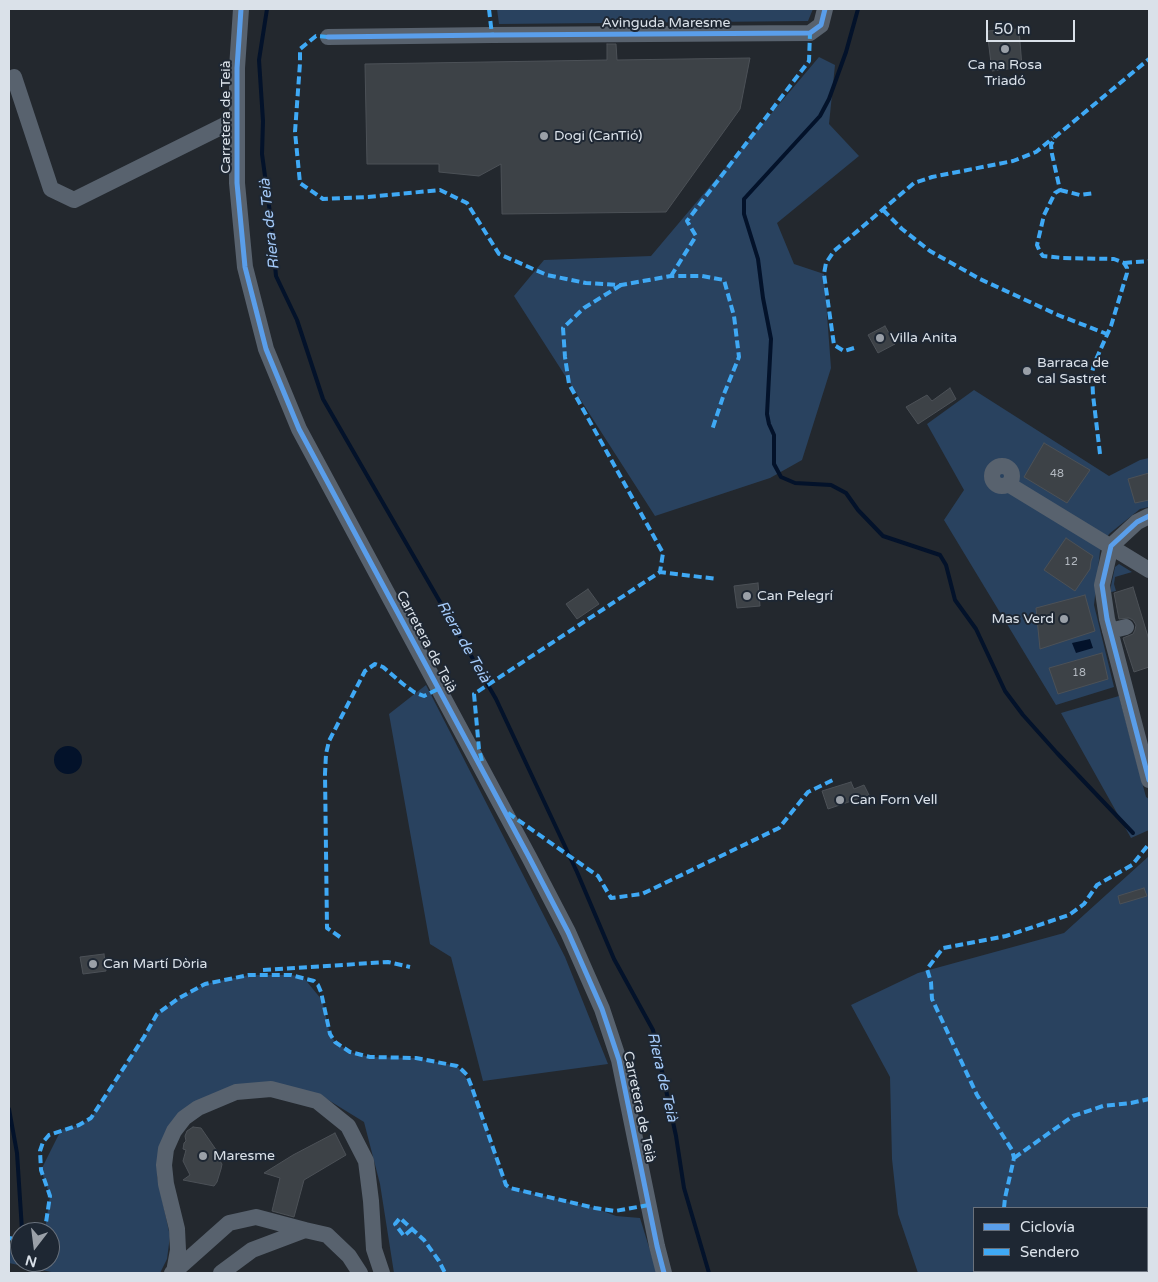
<!DOCTYPE html>
<html>
<head>
<meta charset="utf-8">
<style>
	body { margin:0 }
	#map { position:relative; width:1158px; height:1282px; overflow:hidden; background:#23282e; font-family:"Varela Round",sans-serif }
	canvas { display:block }
	.frame { position:absolute; inset:0; border:10px solid #dae1e9; pointer-events:none }
	.legend { position:absolute; left:973px; top:1207px; width:175px; height:65px; box-sizing:border-box; background:#1e2733; border:1px solid #69717c; margin:0; padding:6px 9px; list-style:none; font-size:15px; color:#dae1e9 }
	.legend li { display:flex; align-items:center; gap:10px; height:25px }
	.legend b { width:25px; border:1px solid #69717c }
	.north { position:absolute; left:10px; top:1222px; width:50px; height:50px; box-sizing:border-box; background:#1e2733; border:1px solid #69717c; border-radius:50%; rotate:195deg; font-size:14px; font-weight:700; line-height:20px; text-align:center; color:#dae1e9 }
	.north::after { content:''; display:block; margin:auto; width:18px; height:22px; background:#9aa0a8; clip-path:polygon(50% 0,100% 100%,50% 72%,0 100%) }
	.scale { position:absolute; left:986px; top:20px; width:89px; height:22px; box-sizing:border-box; border:2px solid #dae1e9; border-top:0; padding-left:6px; font-size:15px; line-height:18px; white-space:nowrap; color:#dae1e9; -webkit-text-stroke:4px #1e2733; paint-order:stroke }
</style>
</head>
<body>
<div id="map">
<canvas width="1158" height="1282"></canvas>
<div class="frame"></div>
<ul class="legend">
<li><b style="height:6px;background:#5a9eea"></b>Ciclovía</li>
<li><b style="height:6px;background:#3fa9f5"></b>Sendero</li>
</ul>
<div class="north">N</div>
<div class="scale">50 m</div>
</div>
<script>
const ctx = document.querySelector('canvas').getContext('2d');
ctx.lineJoin = 'round';
function fillPath(path, color) {
  ctx.fillStyle = color;
  ctx.fill(path, 'evenodd');
}
function toPath(rows) {
  const path = new Path2D();
  for (const r of rows) {
    if (r.length === 3) {
      path.moveTo(r[0] + r[2], r[1]);
      path.arc(r[0], r[1], r[2], 0, 2 * Math.PI);
      continue;
    }
    path.moveTo(r[0], r[1]);
    for (let i = 2; i < r.length; i += 2) path.lineTo(r[i], r[i + 1]);
  }
  return path;
}
function trace(path, color, width, dash) {
  ctx.strokeStyle = color;
  ctx.lineWidth = width;
  ctx.lineCap = dash ? 'butt' : 'round';
  ctx.setLineDash(dash || []);
  ctx.stroke(path);
}
function write(font, color, halo, rows, align = 'center') {
  ctx.font = font + ' "Varela Round",sans-serif';
  ctx.lineWidth = 4;
  ctx.setLineDash([]);
  ctx.textBaseline = 'middle';
  ctx.strokeStyle = halo;
  ctx.fillStyle = color;
  for (const [text, x, y, turn = 0] of rows) {
    ctx.save();
    ctx.translate(x, y);
    ctx.rotate((+turn || 0) * Math.PI / 180);
    ctx.textAlign = isNaN(turn) ? turn : align;
    if (halo) ctx.strokeText(text, 0, 0);
    ctx.fillText(text, 0, 0);
    ctx.restore();
  }
}
const green = toPath([
	[497,9,813,9,808,21,499,24],
	[819,57,835,65,829,124,859,156,777,223,794,264,824,274,831,368,802,460,770,478,655,516,514,296,544,260,651,256],
	[974,390,1109,476,1140,460,1149,458,1149,507,1140,509,1109,534,1100,551,1094,605,1114,687,1056,705,944,520,964,490,927,424],
	[1119,564,1132,572,1115,577,1114,584,1116,591,1111,592,1111,586,1115,567],
	[426,685,565,957,608,1064,483,1081,451,957,430,944,389,714],
	[1119,696,1146,797,1149,799,1149,830,1131,838,1061,713],
	[1149,856,1149,1273,918,1273,898,1214,892,1159,890,1077,851,1005,918,973,1064,933],
	[974,1208,1147,1208,1147,1271,974,1271],
	[249,975,291,975,303,977,322,1000,330,1034,335,1042,350,1052,370,1057,416,1058,457,1066,471,1085,506,1185,510,1188,595,1208,616,1216,640,1218,657,1273,394,1273,380,1184,364,1122,325,1098,210,1095,157,1159,157,1176,170,1236,167,1259,160,1273,56,1273,9,1263,9,1244,18,1245,20,1244,20,1262,50,1262,50,1232,42,1232,45,1229,50,1196,41,1170,61,1130,79,1125,91,1118,144,1037,157,1014,179,998,205,984]
]);
const water = toPath([
	[1090,639,1093,648,1076,653,1072,643],
	[68,760,14]
]);
const stream = toPath([
	[267,9,259,60,263,121,262,154,270,213,276,276,297,320,323,399,496,699,577,872,614,959,653,1030,676,1136,684,1188,709,1273],
	[858,9,846,52,829,99,820,116,744,199,744,214,758,259,763,298,771,339,767,414,769,424,774,435,774,464,781,477,795,483,831,485,846,493,858,510,883,536,940,555,946,565,955,600,976,629,1005,691,1023,715,1057,753,1133,833],
	[9,1109,17,1153,22,1230]
]);
const building = toPath([
	[1019,29,1022,67,992,71,987,31,1019,29],
	[607,44,616,44,617,60,750,58,740,109,666,212,502,214,501,164,479,176,439,172,439,164,367,164,365,64,607,60,607,44],
	[885,326,895,344,878,353,868,335,885,326],
	[950,388,956,399,918,424,906,407,927,395,932,401,950,388],
	[1044,443,1090,470,1067,503,1024,477,1044,443],
	[1149,473,1149,500,1135,503,1128,479,1149,473],
	[1066,538,1093,556,1091,561,1090,569,1075,591,1044,570,1066,538],
	[758,583,760,606,737,608,734,586,758,583],
	[1133,587,1149,640,1149,667,1134,672,1123,638,1133,634,1135,630,1136,625,1133,620,1129,618,1119,619,1114,593,1133,587],
	[588,589,599,604,577,619,566,604,588,589],
	[1085,595,1095,631,1040,649,1036,608,1085,595],
	[1102,653,1108,679,1058,694,1049,668,1102,653],
	[851,782,854,789,864,785,869,795,828,809,822,791,851,782],
	[1144,888,1147,896,1120,904,1118,896,1144,888],
	[104,954,106,971,83,974,80,957,104,954],
	[193,1127,201,1128,221,1157,220,1161,222,1164,221,1169,217,1182,214,1186,183,1180,190,1175,183,1161,186,1150,183,1149,184,1143,186,1141,185,1136,187,1131,193,1127],
	[335,1133,346,1155,304,1180,294,1217,272,1211,280,1178,264,1173,293,1155,335,1133]
]);
const minor = toPath([
	[241,9,237,68,237,183,245,267,266,349,299,429,529,857,568,932,602,1009,619,1060,657,1246,664,1273],
	[328,37,492,35,810,33,821,25,825,9],
	[14,77,51,189,74,200,237,119],
	[1002,476,10],
	[1008,484,1149,570],
	[1149,516,1137,522,1111,546,1102,585,1107,619,1149,780],
	[1110,631,1126,627],
	[174,1272,229,1223,256,1217,305,1230],
	[172,1273,174,1272,178,1250,177,1229,166,1184,164,1165,166,1149,174,1131,184,1118,198,1108,236,1092,271,1089,317,1101,348,1126,366,1161,371,1201,374,1249,382,1273],
	[221,1273,252,1250,305,1230,327,1235,349,1256,360,1273]
]);
const quiet = toPath([
	[489,9,492,35],
	[328,37,316,36,300,49,300,63,295,132,300,183,323,199,368,197,440,190,467,203,499,254,547,275,586,283,621,285,671,276,702,276,724,280,734,316,739,357,724,394,712,430],
	[1060,190,1080,195,1095,193],
	[883,210,902,229,930,251,980,279,1058,315,1107,334],
	[1124,263,1149,261],
	[671,276,696,236,687,221,809,61,810,33],
	[621,285,584,308,563,328,565,357,569,384,663,553,660,572],
	[854,348,844,351,834,345,824,274,826,263,834,251,914,183,932,177,1013,161,1036,152,1053,138],
	[1100,454,1093,395,1092,373,1094,364,1111,326,1127,273,1127,268,1124,263,1114,259,1063,258,1043,256,1040,252,1037,245,1044,215,1055,193,1060,190,1052,154,1051,145,1055,137,1149,59],
	[482,761,479,749,474,694,660,572,717,579],
	[508,813,598,876,611,898,642,894,779,828,808,792,833,780],
	[340,937,327,928,325,774,326,754,329,741,365,671,375,664,383,667,403,684,414,692,424,696,438,689],
	[263,970,388,962,410,967],
	[1014,1158,1073,1116,1103,1106,1131,1103,1149,1099],
	[1004,1208,1005,1198,1014,1158,1012,1150,977,1095,932,999,931,982,927,969,943,948,1006,936,1069,915,1084,904,1097,885,1132,865,1149,844],
	[412,1229,404,1236,395,1224,400,1218,424,1240,439,1261,445,1273],
	[42,1232,45,1229,50,1196,41,1170,40,1151,43,1142,49,1135,79,1125,91,1118,144,1037,157,1014,179,998,205,984,249,975,291,975,314,981,318,985,321,992,330,1034,335,1042,350,1052,370,1057,416,1058,457,1066,462,1070,467,1075,471,1085,506,1185,510,1188,595,1208,615,1211,649,1205],
	[9,1238,20,1240],
	[1147,1261,1149,1260],
	[1001,1271,1002,1273],
	[1063,1273,1080,1271]
]);
const cycleway = toPath([
	[241,9,237,68,237,183,245,267,266,349,299,429,529,857,568,932,602,1009,619,1060,657,1246,664,1273],
	[328,37,492,35,810,33,821,25,825,9],
	[1149,516,1137,522,1111,546,1102,585,1107,619,1149,780]
]);
const markers = [
	[1005,49,5,"#9aa0a8"],
	[544,136,5,"#9aa0a8"],
	[880,338,5,"#9aa0a8"],
	[1027,371,5,"#9aa0a8"],
	[747,596,5,"#9aa0a8"],
	[1064,619,5,"#9aa0a8"],
	[840,800,5,"#9aa0a8"],
	[93,964,5,"#9aa0a8"],
	[203,1156,5,"#9aa0a8"]
];
const numberNames = [
	["48",1057,474],
	["12",1071,562],
	["18",1079,673]
];
const streetNames = [
	["Avinguda Maresme",666,23],
	["Carretera de Teià",226,117,-90],
	["Carretera de Teià",426,642,62],
	["Carretera de Teià",639,1107,78]
];
const poiNames = [
	["Ca na Rosa",1005,65,"center"],
	["Triadó",1005,81,"center"],
	["Dogi (CanTió)",554,136],
	["Villa Anita",890,338],
	["Barraca de",1037,363],
	["cal Sastret",1037,379],
	["Can Pelegrí",757,596],
	["Mas Verd",1054,619,"right"],
	["Can Forn Vell",850,800],
	["Can Martí Dòria",103,964],
	["Maresme",213,1156]
];
const waterNames = [
	["Riera de Teià",270,224,-96],
	["Riera de Teià",463,642,60],
	["Riera de Teià",662,1077,77]
];
fillPath(green, '#29425f');
fillPath(water, '#03122a');
trace(stream, '#03122a', 4);
fillPath(building, '#3d4247');
trace(building, '#4c5157', 1);
trace(minor, '#58626e', 16);
trace(quiet, '#3fa9f5', 4, [8, 4]);
trace(cycleway, '#5a9eea', 5);
for (const [x, y, r, color] of markers) {
  const dot = new Path2D();
  dot.arc(x, y, r, 0, 2 * Math.PI);
  ctx.fillStyle = color;
  ctx.fill(dot);
  trace(dot, '#1e2733', 2);
}
write('11px', '#b3b9c0', null, numberNames);
write('14px', '#dae1e9', '#1e2733', streetNames);
write('14px', '#dae1e9', '#1e2733', poiNames, 'left');
write('italic 15px', '#a4caf9', '#1e2733', waterNames);
</script>
</body>
</html>
